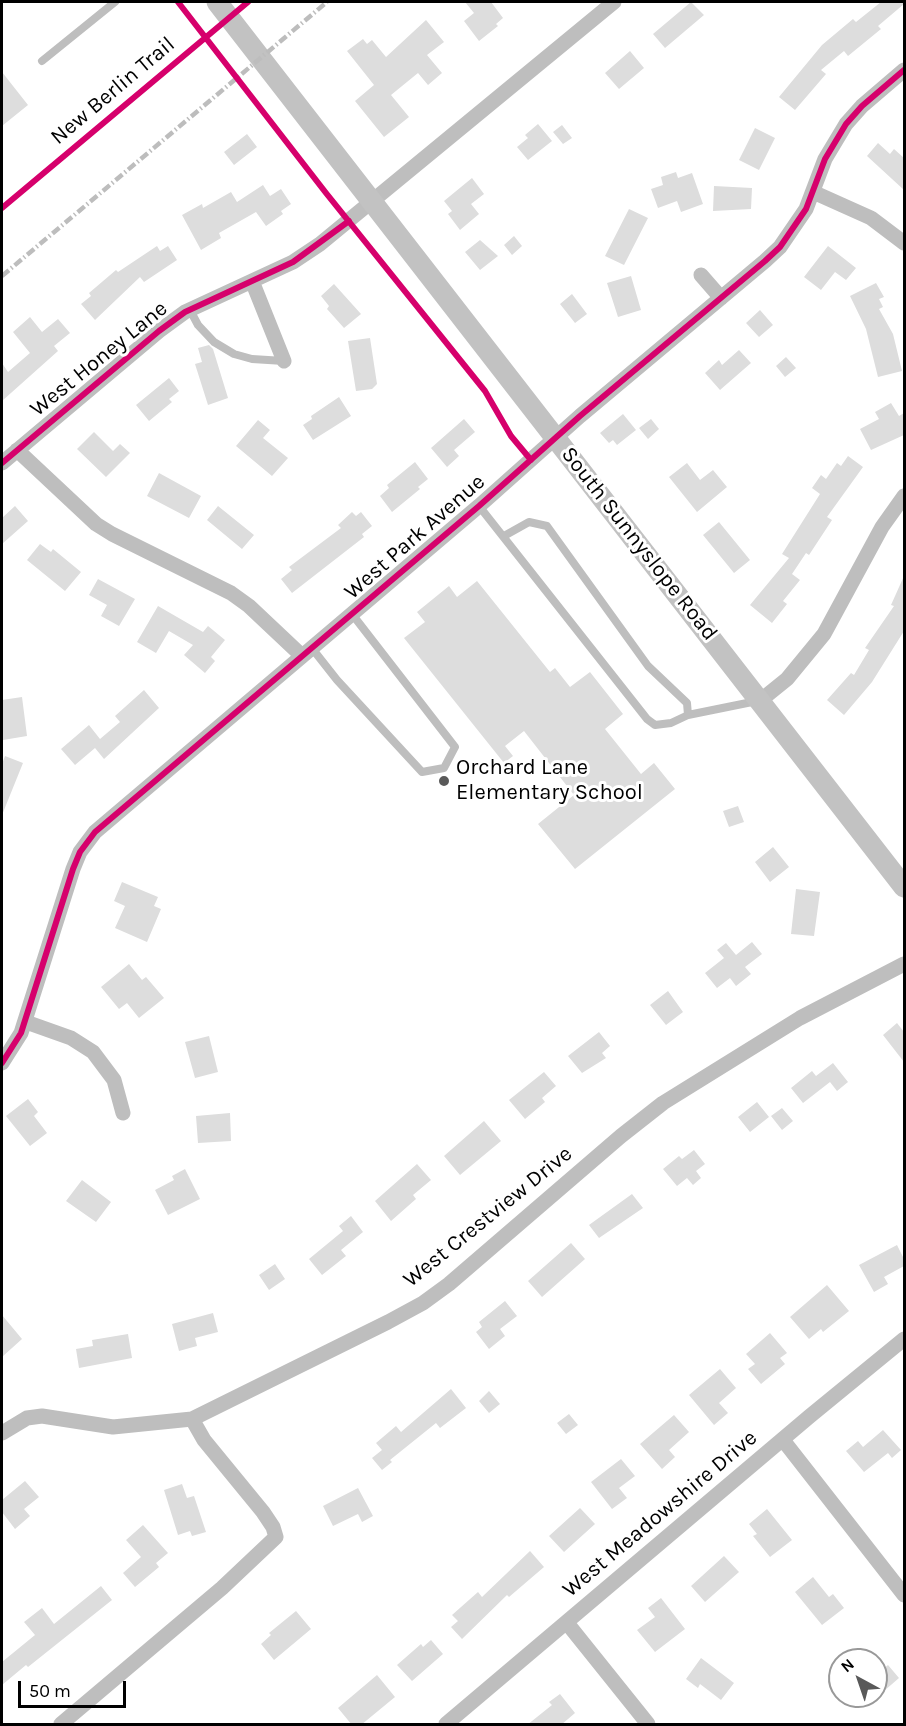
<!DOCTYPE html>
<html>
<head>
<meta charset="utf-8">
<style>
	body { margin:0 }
	#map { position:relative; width:906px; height:1726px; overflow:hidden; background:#fff; font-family:Karla,sans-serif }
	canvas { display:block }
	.frame { position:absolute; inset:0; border:3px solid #000; pointer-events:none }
	.north { position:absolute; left:828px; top:1648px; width:60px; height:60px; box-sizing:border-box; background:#fff; border:2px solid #999; border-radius:50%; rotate:320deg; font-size:16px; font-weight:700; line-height:24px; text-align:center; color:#000 }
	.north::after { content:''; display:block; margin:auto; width:21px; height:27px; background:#595959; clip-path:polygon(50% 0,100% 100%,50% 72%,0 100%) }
	.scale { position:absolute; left:18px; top:1681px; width:108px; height:27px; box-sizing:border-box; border:3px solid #000; border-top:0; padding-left:8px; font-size:18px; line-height:21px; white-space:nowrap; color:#000; -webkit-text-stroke:4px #fff; paint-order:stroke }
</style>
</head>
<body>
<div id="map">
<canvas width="906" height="1726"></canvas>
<div class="frame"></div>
<div class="north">N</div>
<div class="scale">50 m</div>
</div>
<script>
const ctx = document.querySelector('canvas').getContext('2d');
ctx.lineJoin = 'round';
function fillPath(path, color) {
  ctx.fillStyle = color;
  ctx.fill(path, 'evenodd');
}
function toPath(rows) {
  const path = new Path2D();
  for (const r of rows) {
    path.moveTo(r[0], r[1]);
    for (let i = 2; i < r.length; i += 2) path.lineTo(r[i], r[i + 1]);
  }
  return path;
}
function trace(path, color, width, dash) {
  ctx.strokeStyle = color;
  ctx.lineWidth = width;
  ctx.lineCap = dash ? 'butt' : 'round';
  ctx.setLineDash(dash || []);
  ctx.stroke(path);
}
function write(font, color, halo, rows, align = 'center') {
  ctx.font = font + ' Karla,sans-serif';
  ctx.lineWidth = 6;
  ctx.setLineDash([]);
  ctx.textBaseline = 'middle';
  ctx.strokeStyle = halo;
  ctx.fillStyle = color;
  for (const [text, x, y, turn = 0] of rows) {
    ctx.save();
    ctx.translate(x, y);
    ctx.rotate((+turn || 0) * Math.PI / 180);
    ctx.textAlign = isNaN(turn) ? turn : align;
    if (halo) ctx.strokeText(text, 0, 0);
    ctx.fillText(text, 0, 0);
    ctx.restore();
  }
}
const building = toPath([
	[465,2,491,2,503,18,496,24,498,26,479,41,464,21,474,13],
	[691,2,704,15,665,48,653,34],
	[881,2,904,2,904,4,878,26,881,29,848,56,844,51,821,70,826,74,795,110,779,97,822,45,853,19,856,22],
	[426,20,444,42,427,55,442,73,428,85,418,73,391,95,409,117,384,137,355,101,374,85,347,51,363,39,367,44,372,40,386,57],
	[630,51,644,68,619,89,605,73],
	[2,72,28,105,2,126],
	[538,124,552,141,528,160,517,147,528,138,525,135],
	[562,125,572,138,563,144,553,132],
	[755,128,775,138,759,170,739,160],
	[247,134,257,147,234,165,224,152],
	[878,143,890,154,894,149,904,158,904,190,867,156],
	[676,172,678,178,692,173,703,204,681,212,677,201,658,208,651,189,663,185,661,177],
	[472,178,484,194,471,204,479,214,460,230,448,214,452,211,444,201],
	[263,185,270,196,281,189,291,204,281,211,283,214,266,226,256,212,219,233,221,238,201,250,182,215,202,204,203,208,231,192,237,202],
	[714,186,752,188,751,209,713,211],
	[629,209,648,218,624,265,605,256],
	[514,236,522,246,512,255,504,245],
	[480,240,498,256,480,270,465,252],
	[157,246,160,251,168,246,177,260,144,282,140,277,95,320,81,304,91,296,89,293,116,270,118,272],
	[828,246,856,268,846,280,835,272,821,290,804,277],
	[631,276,641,310,618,317,607,283],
	[876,283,884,297,879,299,883,307,879,309,893,334,902,371,878,377,866,329,850,296],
	[334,284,361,314,344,328,327,309,329,306,321,296],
	[572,294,587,314,575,323,560,304],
	[760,310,773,325,759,337,746,323],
	[30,317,42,332,58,319,70,333,54,346,58,351,2,401,2,363,8,372,30,353,13,332],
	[370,338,377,384,372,389,356,391,348,341],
	[209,345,213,349,228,398,208,405,195,364,202,362,198,348],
	[739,350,751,363,720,390,705,373,719,360,722,365],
	[786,357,796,368,785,377,776,366],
	[169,378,179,391,169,399,172,402,149,421,136,405],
	[339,397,351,416,313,440,303,425,312,419,311,416],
	[891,403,899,416,904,413,904,435,871,450,860,429,879,419,875,412],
	[623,414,636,430,617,445,613,440,609,443,600,433],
	[464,419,475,432,454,450,459,456,447,467,431,448],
	[651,419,659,429,648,439,639,428],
	[258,420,270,430,263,438,288,458,272,476,236,446],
	[94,432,113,451,120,444,130,453,106,477,77,449],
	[848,456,863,467,827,517,832,520,809,555,806,553,792,574,800,580,783,601,787,604,772,623,750,605,789,558,782,554,820,494,812,488,821,475,826,479,837,463,841,466],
	[415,462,428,479,418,487,420,489,392,512,380,496,389,488,387,485],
	[687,463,700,480,713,470,727,487,697,512,669,477],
	[159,473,201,496,189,518,147,496],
	[15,506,28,521,2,544,2,518],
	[218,506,254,535,242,549,207,520],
	[352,512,356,516,361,512,372,526,362,534,364,537,292,593,281,579,292,570,289,567,341,528,338,525],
	[719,522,750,560,734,573,703,535],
	[40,544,51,552,53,549,81,572,65,591,27,560],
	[904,576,904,631,872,682,844,715,827,700,851,673,854,675,869,650,865,648,894,606,891,605],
	[98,579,135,599,119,626,101,616,107,605,89,595],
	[477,581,550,672,555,668,570,687,590,672,623,714,605,729,641,774,654,763,675,789,575,869,538,824,574,795,524,731,505,746,513,756,504,763,404,638,425,622,417,612,449,586,457,597],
	[158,606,203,632,208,626,225,640,211,657,215,661,205,673,184,655,193,645,169,631,156,653,137,642],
	[144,690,159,708,104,759,95,748,75,765,61,749,89,725,100,739,120,722,115,716],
	[22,697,27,736,3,740,2,700],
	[5,756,23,763,2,815,2,764],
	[738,806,744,822,729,827,723,811],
	[773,847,789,867,770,882,755,862],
	[122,882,158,897,154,906,161,909,147,942,115,928,125,906,114,901],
	[796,889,820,892,814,936,791,934],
	[752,942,762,954,745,967,751,974,736,986,730,978,717,988,705,973,724,958,717,950,726,943,736,955],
	[129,964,142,980,146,977,164,998,139,1018,127,1003,119,1009,101,987],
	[668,991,683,1012,666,1025,650,1005],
	[897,1023,904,1032,904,1062,883,1035],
	[599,1032,610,1046,602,1053,606,1058,582,1073,568,1056],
	[209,1036,218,1072,195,1078,185,1042],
	[833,1063,848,1082,837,1091,830,1082,803,1103,791,1088,812,1071,816,1076],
	[544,1072,556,1086,542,1098,545,1102,525,1119,509,1100],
	[28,1099,38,1112,34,1116,47,1133,30,1146,6,1116],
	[757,1102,769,1117,750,1132,738,1117],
	[782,1108,793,1121,782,1130,771,1116],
	[230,1113,231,1141,198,1143,196,1116],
	[484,1121,501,1141,460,1175,444,1156],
	[694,1150,705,1164,696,1171,701,1178,693,1185,687,1178,677,1186,663,1169,679,1156,682,1159],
	[417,1164,431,1180,413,1195,416,1199,391,1221,375,1201],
	[185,1169,200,1199,168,1215,155,1190,174,1180,172,1176],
	[82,1180,111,1202,96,1222,66,1201],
	[632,1194,643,1208,599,1238,589,1225],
	[351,1216,363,1232,341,1250,346,1256,322,1275,309,1259,343,1231,339,1226],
	[571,1243,585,1259,542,1297,528,1281],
	[897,1245,904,1259,904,1266,884,1277,888,1284,874,1292,859,1265],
	[275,1264,285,1279,269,1290,259,1275],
	[827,1285,849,1311,823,1332,821,1329,809,1339,790,1317],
	[505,1301,517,1316,500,1329,505,1336,489,1349,476,1332,482,1327,479,1322],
	[213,1313,218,1332,195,1338,197,1346,179,1351,172,1324],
	[2,1315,22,1339,2,1357],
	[770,1333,787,1353,780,1358,785,1364,761,1384,748,1369,755,1364,746,1354],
	[128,1334,132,1358,79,1368,76,1349,93,1346,92,1340],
	[720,1369,736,1388,719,1403,728,1413,714,1425,689,1395],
	[451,1389,466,1408,440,1428,436,1423,390,1460,392,1462,382,1470,372,1458,382,1450,376,1443,396,1426,401,1432],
	[489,1391,500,1404,489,1413,479,1401],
	[569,1414,578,1425,566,1434,557,1423],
	[674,1415,689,1432,669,1450,675,1457,662,1469,640,1444],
	[883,1430,901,1450,892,1458,888,1453,864,1472,846,1451,858,1441,863,1447],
	[621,1459,635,1476,619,1488,627,1498,612,1509,591,1482],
	[25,1481,39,1497,24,1509,30,1516,15,1529,2,1512,2,1500],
	[182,1484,187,1498,194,1496,206,1532,192,1536,190,1531,178,1535,164,1490],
	[358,1488,373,1516,362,1522,358,1514,333,1526,323,1506],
	[580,1508,595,1524,564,1552,549,1536],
	[767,1509,792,1540,770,1557,753,1536,757,1534,749,1524],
	[143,1525,168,1553,156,1563,159,1567,135,1587,123,1573,141,1557,126,1540],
	[530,1551,544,1567,509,1597,507,1595,462,1639,451,1627,458,1621,452,1615,478,1592,482,1597],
	[724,1556,739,1572,705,1602,691,1586],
	[813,1577,829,1597,833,1594,844,1608,822,1625,795,1592],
	[101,1586,112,1600,28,1667,26,1665,2,1685,2,1662,35,1635,24,1622,42,1608,54,1624],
	[661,1598,685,1629,655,1652,637,1630,655,1617,648,1608],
	[296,1611,311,1629,274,1660,261,1644,271,1635,269,1633],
	[431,1640,443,1654,412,1681,397,1665,421,1644,423,1647],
	[701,1658,734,1683,721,1700,700,1684,698,1688,686,1679],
	[888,1665,899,1678,876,1698,876,1675],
	[377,1675,395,1697,361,1725,352,1725,338,1708],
	[560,1694,575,1713,561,1725,527,1725,552,1705,549,1702]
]);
const lane = toPath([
	[42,61,115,2],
	[190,310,198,325,214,342,234,354,252,359,284,361],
	[479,506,647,719,655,725,671,723,688,715,687,703,648,666,547,526,529,522,504,536],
	[311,647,337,680,422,772,444,768,455,747,352,614],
	[688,715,757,701]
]);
const street = toPath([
	[813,192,871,218,904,243],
	[701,275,721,298],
	[252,281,284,361],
	[17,450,96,524,112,534,231,593,249,606,301,655],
	[2,463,159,331,185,312,293,262,320,244,614,2],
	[761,700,787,679,824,634,882,527,904,496],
	[26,1022,71,1038,93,1052,114,1080,123,1113],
	[2,1063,21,1033,73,869,80,852,95,832,479,506,580,416,765,261,780,247,806,209,825,159,846,124,862,106,904,70],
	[2,1433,27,1418,42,1416,113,1427,192,1419,388,1322,423,1303,449,1284,621,1136,663,1103,800,1018,904,964],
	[783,1440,904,1595],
	[567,1623,648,1724],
	[61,1724,222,1588,276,1537,273,1527,263,1512,204,1440,192,1419],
	[446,1724,810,1416,904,1339]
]);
const secondary = toPath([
	[217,2,904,887]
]);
const rail = toPath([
	[2,276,327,2]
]);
const cycleway = toPath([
	[178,2,326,193,485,391,511,436,531,460],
	[2,208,248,2],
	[2,463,159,331,185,312,293,262,349,221],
	[2,1063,21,1033,73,869,80,852,95,832,479,506,580,416,765,261,780,247,806,209,825,159,846,124,862,106,904,70]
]);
const markers = [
	[444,781,6,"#595959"]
];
const streetNames = [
	["New Berlin Trail",113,91,-40],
	["West Honey Lane",99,359,-39],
	["West Park Avenue",415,537,-41],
	["South Sunnyslope Road",639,544,52],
	["West Crestview Drive",488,1217,-39],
	["West Meadowshire Drive",660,1514,-40]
];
const poiNames = [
	["Orchard Lane",456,768],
	["Elementary School",456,793]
];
fillPath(building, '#ddd');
trace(lane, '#bebebe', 8);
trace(street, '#bebebe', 15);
trace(secondary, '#c2c2c2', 21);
trace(rail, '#bdbdbd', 4.5, [9, 3, 1.5, 3]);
trace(cycleway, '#d6006c', 6);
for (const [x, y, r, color] of markers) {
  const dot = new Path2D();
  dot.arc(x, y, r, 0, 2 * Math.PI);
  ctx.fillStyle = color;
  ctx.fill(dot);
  trace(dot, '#fff', 2);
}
write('22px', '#000', '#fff', streetNames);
write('22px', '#000', '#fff', poiNames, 'left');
</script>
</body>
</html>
